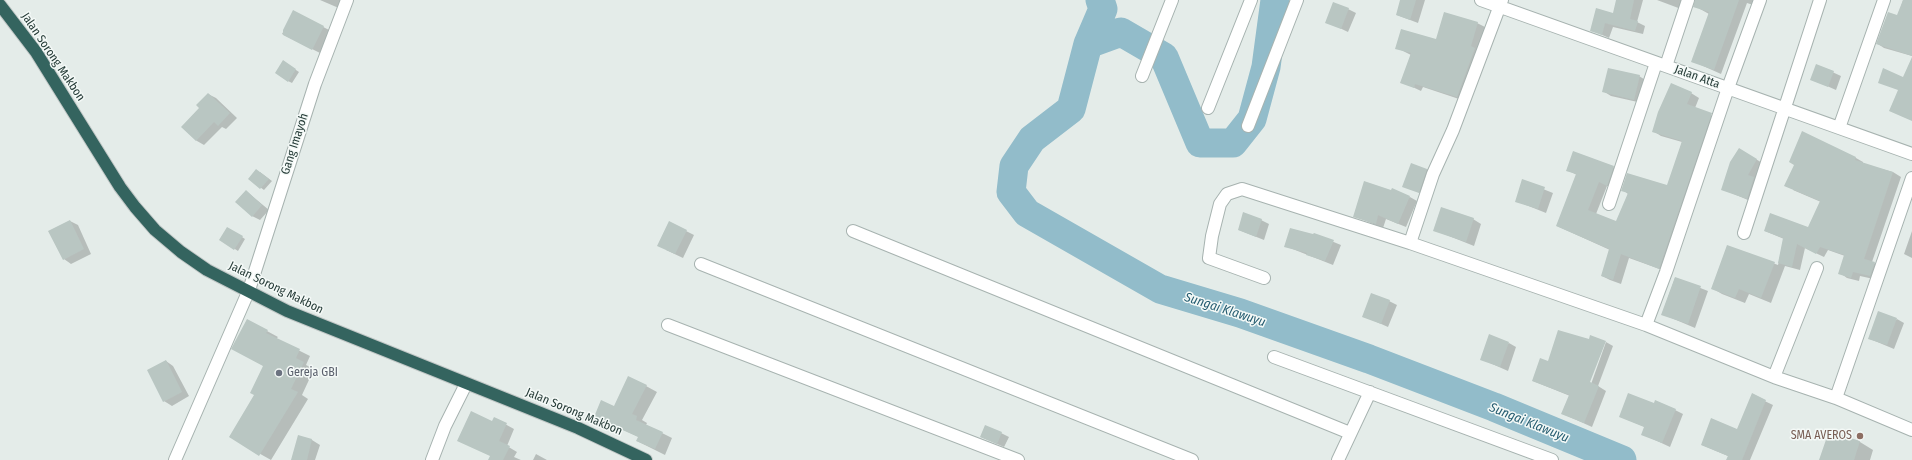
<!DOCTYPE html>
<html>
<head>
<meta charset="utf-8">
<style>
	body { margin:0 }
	canvas { display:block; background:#e4ece9 }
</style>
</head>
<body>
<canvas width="1912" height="460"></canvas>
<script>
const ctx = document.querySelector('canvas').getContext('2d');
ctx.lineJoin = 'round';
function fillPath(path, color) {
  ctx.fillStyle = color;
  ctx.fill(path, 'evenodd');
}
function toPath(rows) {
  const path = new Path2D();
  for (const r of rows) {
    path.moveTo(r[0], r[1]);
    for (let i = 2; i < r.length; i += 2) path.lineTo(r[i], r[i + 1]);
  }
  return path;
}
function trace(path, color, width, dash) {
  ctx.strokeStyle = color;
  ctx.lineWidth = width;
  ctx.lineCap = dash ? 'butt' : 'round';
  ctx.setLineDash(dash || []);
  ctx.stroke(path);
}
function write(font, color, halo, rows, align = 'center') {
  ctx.font = font + ' "Fira Sans Condensed",sans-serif';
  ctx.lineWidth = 3;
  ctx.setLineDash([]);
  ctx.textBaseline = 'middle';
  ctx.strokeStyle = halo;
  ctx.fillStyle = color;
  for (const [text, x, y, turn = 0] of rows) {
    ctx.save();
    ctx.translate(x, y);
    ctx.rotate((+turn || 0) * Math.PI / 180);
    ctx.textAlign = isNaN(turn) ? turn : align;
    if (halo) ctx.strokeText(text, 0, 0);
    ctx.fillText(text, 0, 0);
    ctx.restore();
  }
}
const shadow = toPath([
	[320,0,344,0,341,9],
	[1401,0,1425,0,1418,23,1397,15],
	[1617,0,1643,0,1637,22,1645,26,1643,34,1613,27,1609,38,1591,30,1614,15],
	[1657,0,1684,0,1681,9],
	[1703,0,1754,0,1753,5,1747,3,1721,74,1692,61,1709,14,1700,9],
	[1903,0,1912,0,1912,56,1884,48,1878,44,1898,17],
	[1348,9,1356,13,1348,32,1327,22],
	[294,12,331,31,320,53,282,34],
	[1477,23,1485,27,1465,101,1423,87,1421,91,1402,82,1411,55,1397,48,1437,41],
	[287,64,299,72,292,83,288,81],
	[1817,65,1841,76,1836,90,1811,79],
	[1639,76,1647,81,1642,103,1611,96,1603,91],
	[1691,93,1699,98,1695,108,1719,119,1668,272,1629,258,1621,284,1610,280,1602,276,1610,250,1557,226,1577,175,1567,170,1613,167,1621,172,1616,189,1607,186,1596,214,1617,223,1628,194,1623,190,1668,187,1682,142,1661,136,1653,131],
	[208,94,216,98,237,118,226,129,222,127,204,145,197,141,182,127,200,108],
	[1802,133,1856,158,1863,162,1863,164,1893,172,1901,177,1872,262,1882,267,1878,280,1860,276,1859,281,1847,278,1840,273,1845,256,1828,250,1824,257,1805,248,1800,270,1785,266,1771,303,1749,294,1745,303,1722,294,1712,288,1728,246,1778,265,1784,239,1765,231,1809,228,1821,202,1793,190,1795,165],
	[1739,149,1764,164,1755,203,1722,189],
	[1427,169,1434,174,1427,196,1404,186],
	[260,172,272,181,264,190,249,179],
	[1523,181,1553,193,1546,213,1516,201],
	[246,191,269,210,260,220,252,216],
	[1410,197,1417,201,1406,227,1386,219,1383,228,1354,216],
	[1473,219,1481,224,1474,246,1434,230],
	[1261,220,1269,224,1264,240,1239,230],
	[70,221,78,225,91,254,71,264,64,259],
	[228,228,245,239,238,251,221,240],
	[686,231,694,235,683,258,666,250],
	[1912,231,1912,258,1904,254],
	[1314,234,1341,245,1333,265,1285,246],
	[1675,278,1708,291,1695,328,1662,314],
	[1389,301,1397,305,1388,327,1363,316],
	[1897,319,1904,323,1894,349,1870,339],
	[267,331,278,337,276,339,310,356,306,365,314,369,302,395,308,399,271,460,230,437,255,395,264,366,233,349],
	[1606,342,1613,346,1598,386,1606,391,1592,427,1563,414,1570,396,1533,381,1549,362,1590,387],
	[1509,343,1516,347,1508,371,1481,359],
	[166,361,173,366,189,396,172,406,164,401],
	[646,386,657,392,642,420,647,423,646,425,672,438,665,455,637,441,639,437,595,417,614,407],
	[1752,395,1773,405,1750,460,1727,460,1728,456,1702,445,1738,430],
	[1654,404,1675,410,1683,414,1670,447,1642,434,1645,427,1621,417],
	[494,418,514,429,507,446,517,452,514,457,521,460,489,460,491,456,493,422],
	[1830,432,1860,442,1873,450,1870,460,1820,460],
	[1001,433,1009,437,1004,447,981,437],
	[299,437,312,440,320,445,315,460,292,460],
	[536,454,547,460,533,460]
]);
const stream = toPath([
	[1089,0,1103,9]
]);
const river = toPath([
	[1275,0,1266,67,1252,119,1233,143,1200,143,1164,57,1121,32,1088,44,1071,109,1032,139,1014,166,1011,192,1027,213,1160,289,1240,313,1369,359,1494,407,1622,460],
	[1088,44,1103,9,1100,0]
]);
const building = toPath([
	[1400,0,1416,0,1410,20,1396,15],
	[1616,0,1634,0,1630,19,1638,21,1635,31,1605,23,1602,35,1590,31,1596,8,1613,13],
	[1695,0,1739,0,1714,70,1691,62,1709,12,1693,7],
	[1903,0,1912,0,1912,56,1876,44,1888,12,1897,15],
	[1333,2,1349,8,1341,29,1325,23],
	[293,10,324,26,312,50,283,35,283,30],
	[1444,12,1478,22,1471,46,1475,48,1457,97,1415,84,1414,88,1400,83,1411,53,1395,49,1401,29,1436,39],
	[1912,57,1912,121,1889,111,1898,90,1878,83,1883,68,1903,77],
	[283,60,296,69,288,82,275,73],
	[1816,64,1834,71,1828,87,1810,80],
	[1608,68,1640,75,1634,100,1602,92],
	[1671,83,1692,92,1687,104,1712,113,1659,269,1621,254,1613,280,1601,276,1609,249,1556,226,1576,174,1566,171,1573,151,1614,166,1607,186,1599,182,1588,210,1616,221,1628,193,1621,191,1627,173,1667,185,1682,141,1652,132,1658,112],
	[208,93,230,113,218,126,214,122,196,141,181,127,199,108,196,105],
	[1802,131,1856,157,1855,160,1893,172,1864,259,1875,262,1870,276,1853,272,1851,278,1838,274,1844,255,1820,247,1816,254,1797,244,1792,267,1778,263,1783,238,1764,231,1770,213,1808,227,1820,201,1784,186,1794,165,1789,162],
	[1739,148,1757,159,1748,175,1754,177,1747,199,1721,190,1730,162],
	[1411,163,1427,169,1419,193,1402,187],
	[256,169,269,179,260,189,248,179],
	[1522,179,1545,187,1538,209,1515,202],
	[1364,181,1391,190,1392,188,1410,196,1398,224,1378,215,1376,224,1353,217],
	[246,190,262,205,252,217,235,202],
	[1441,207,1474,218,1466,242,1433,231],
	[1243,212,1262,219,1256,237,1238,230],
	[70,220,84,249,63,260,48,231],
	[669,221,687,230,675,254,657,246],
	[227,227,243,236,234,250,219,240],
	[1290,228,1313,234,1314,233,1334,240,1325,261,1306,255,1307,253,1284,247],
	[1727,245,1775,262,1761,298,1739,289,1735,298,1711,289],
	[1675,277,1701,286,1688,324,1661,315],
	[1371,293,1390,300,1381,324,1362,317],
	[1878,311,1897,318,1887,345,1868,339],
	[247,319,268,330,266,333,300,349,296,358,304,362,291,389,298,392,259,456,229,437,254,395,250,393,263,366,231,349],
	[1558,330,1589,339,1590,335,1606,341,1590,382,1599,386,1584,423,1561,414,1569,395,1532,381,1540,358,1548,361],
	[1489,334,1509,342,1500,367,1480,360],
	[166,360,182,392,163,402,147,370],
	[628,376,647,385,632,414,637,416,636,420,663,432,655,449,636,441,638,437,594,417,601,400,614,406],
	[1628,393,1654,403,1655,400,1676,409,1662,443,1641,435,1644,427,1619,417],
	[1752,393,1766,400,1742,460,1726,460,1728,456,1701,445,1711,418,1737,429],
	[471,411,492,421,494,417,507,423,499,441,510,446,503,460,488,460,490,456,457,441],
	[985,425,1002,432,997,444,980,437],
	[1829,431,1860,441,1854,460,1819,460],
	[298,435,312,439,307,460,291,460]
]);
const street = toPath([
	[1481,0,1912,154],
	[1666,66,1688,0],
	[1142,76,1172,0],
	[1208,108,1251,0],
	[1248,126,1297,0],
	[1839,128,1884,0],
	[1609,204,1656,63],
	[853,231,1350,433],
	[1744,233,1820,0],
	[1410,243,1646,325,1774,377],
	[701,264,1192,460],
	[1817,268,1774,377,1836,398,1912,430],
	[1264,278,1209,258,1212,236,1220,204,1227,194,1242,189,1410,243,1433,174,1453,130,1502,0],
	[668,325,1018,460],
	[1646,325,1666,272,1728,88,1760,0],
	[1274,357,1552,460],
	[1836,398,1912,178],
	[175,460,249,290,315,84,347,0],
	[432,460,445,426,466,384],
	[1338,460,1370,392]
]);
const highway = toPath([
	[0,5,36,52,120,187,135,207,155,230,181,252,207,270,287,311,578,428,646,460]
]);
const markers = [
	[279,373,4,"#6b7280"],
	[1860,436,4,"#8d6e63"]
];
const streetNames = [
	["Jalan Sorong Makbon",53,57,56],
	["Jalan Atta",1697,77,20],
	["Gang Imayoh",295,144,-72],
	["Jalan Sorong Makbon",276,288,26],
	["Jalan Sorong Makbon",574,412,23]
];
const worshipNames = [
	["Gereja GBI",287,373]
];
const educationNames = [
	["SMA AVEROS",1852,436]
];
const waterNames = [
	["Sungai Klawuyu",1225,310,18],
	["Sungai Klawuyu",1529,423,22]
];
fillPath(shadow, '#0003');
trace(stream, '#92bcca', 5);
trace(river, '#92bcca', 29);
fillPath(building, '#b9c6c2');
trace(street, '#a7b3b0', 14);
trace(highway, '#c2c8c7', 14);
trace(street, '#fff', 12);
trace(highway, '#34645f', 12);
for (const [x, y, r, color] of markers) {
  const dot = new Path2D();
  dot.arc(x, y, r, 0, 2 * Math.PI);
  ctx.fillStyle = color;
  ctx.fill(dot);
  trace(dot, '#f4f9f7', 1.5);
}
write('12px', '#253b37', '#f4f9f7', streetNames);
write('12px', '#5b616d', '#f4f9f7', worshipNames, 'left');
write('12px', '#785e54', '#f4f9f7', educationNames, 'right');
write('italic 13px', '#265d71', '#f4f9f7', waterNames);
</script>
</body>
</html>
